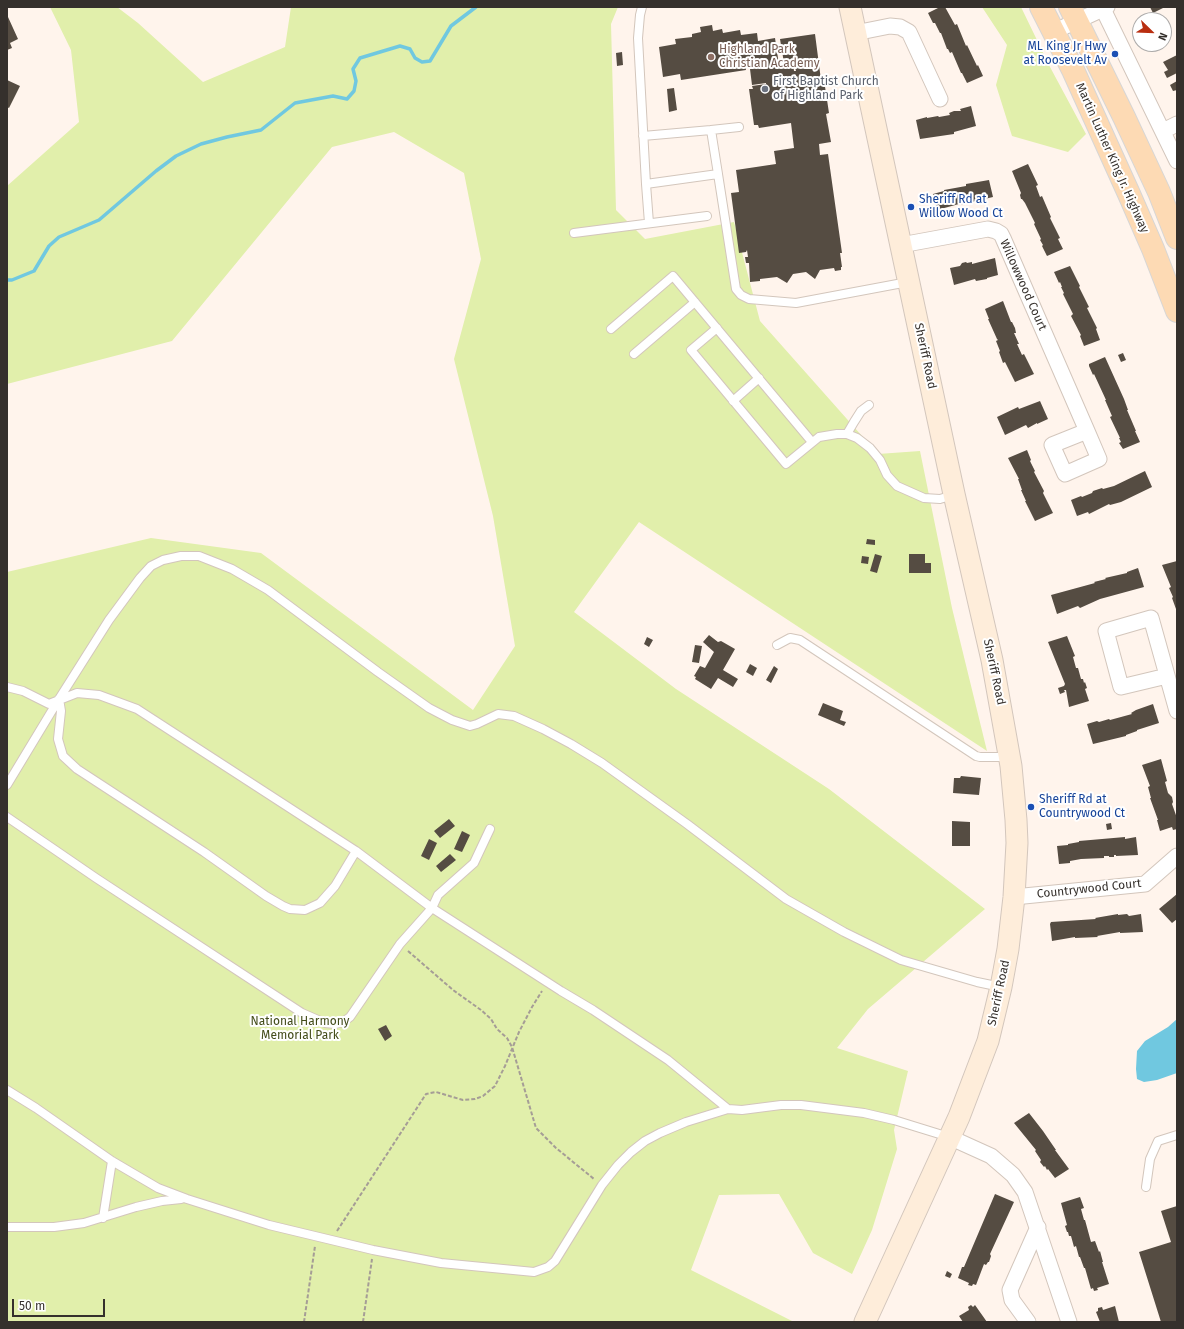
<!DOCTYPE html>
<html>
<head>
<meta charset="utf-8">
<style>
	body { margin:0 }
	#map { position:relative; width:1184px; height:1329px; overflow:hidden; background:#fff4ec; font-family:"Fira Sans",sans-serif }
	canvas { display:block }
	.frame { position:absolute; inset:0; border:8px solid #35302c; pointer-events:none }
	.north { position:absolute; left:1132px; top:12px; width:40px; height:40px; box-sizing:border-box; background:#fff; border:1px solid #aeacab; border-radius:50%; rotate:113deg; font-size:11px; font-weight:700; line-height:16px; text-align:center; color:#35302c }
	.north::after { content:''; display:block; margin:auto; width:14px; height:18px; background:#b92e10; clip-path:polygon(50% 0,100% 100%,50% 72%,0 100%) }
	.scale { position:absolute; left:12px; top:1299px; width:93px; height:18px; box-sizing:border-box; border:2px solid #35302c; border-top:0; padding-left:5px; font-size:12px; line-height:14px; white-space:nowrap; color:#35302c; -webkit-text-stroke:3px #fff; paint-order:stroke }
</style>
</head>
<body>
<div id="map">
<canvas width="1184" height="1329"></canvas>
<div class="frame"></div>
<div class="north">N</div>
<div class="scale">50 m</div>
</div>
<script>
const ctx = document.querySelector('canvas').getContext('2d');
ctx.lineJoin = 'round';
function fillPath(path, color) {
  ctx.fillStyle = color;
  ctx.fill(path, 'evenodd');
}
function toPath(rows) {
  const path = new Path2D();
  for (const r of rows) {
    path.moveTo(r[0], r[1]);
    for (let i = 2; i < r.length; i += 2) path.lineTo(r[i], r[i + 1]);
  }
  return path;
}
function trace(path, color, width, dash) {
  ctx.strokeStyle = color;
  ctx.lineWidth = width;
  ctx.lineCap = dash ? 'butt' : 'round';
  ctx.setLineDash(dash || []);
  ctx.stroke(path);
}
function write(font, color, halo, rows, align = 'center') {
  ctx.font = font + ' "Fira Sans",sans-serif';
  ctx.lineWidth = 4;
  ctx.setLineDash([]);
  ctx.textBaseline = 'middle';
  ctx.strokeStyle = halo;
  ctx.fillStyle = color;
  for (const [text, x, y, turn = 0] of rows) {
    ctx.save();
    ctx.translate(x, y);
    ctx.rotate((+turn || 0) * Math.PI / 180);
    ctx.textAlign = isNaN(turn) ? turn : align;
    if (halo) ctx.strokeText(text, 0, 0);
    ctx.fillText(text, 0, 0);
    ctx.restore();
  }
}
const green = toPath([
	[50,7,117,7,138,23,203,82,285,47,291,7,618,7,611,24,616,210,645,239,734,222,760,321,878,454,920,451,952,608,987,751,639,522,574,612,676,689,829,789,985,909,868,1009,837,1048,908,1071,894,1130,897,1149,872,1230,852,1274,813,1253,779,1194,719,1195,691,1270,794,1322,7,1322,7,572,151,538,261,553,473,710,515,646,493,516,454,359,481,259,464,173,394,132,332,147,172,341,7,384,7,186,79,122,71,50],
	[982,7,1021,7,1050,67,1086,134,1068,152,1012,136,996,85,1007,45]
]);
const water = toPath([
	[1177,1019,1177,1073,1157,1080,1144,1082,1137,1079,1136,1069,1137,1051,1145,1041,1168,1027]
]);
const stream = toPath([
	[7,280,12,280,34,271,49,246,59,237,99,220,156,171,176,156,201,144,227,137,261,130,295,103,333,96,347,99,354,91,356,81,353,69,360,58,400,46,410,49,415,58,422,62,430,61,451,26,476,7]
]);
const building = toPath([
	[940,7,945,7,955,25,957,24,966,46,967,45,977,66,978,65,983,76,967,83,962,73,961,73,952,52,950,53,948,49,947,49,941,33,940,33,935,23,933,23,928,13],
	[1150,7,1165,7,1153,13],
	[1157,15,1159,20,1146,20],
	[7,17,8,17,18,39,10,43,12,48,7,50],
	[712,25,713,31,722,29,723,33,740,30,741,35,757,33,758,41,775,38,779,65,793,63,794,71,796,71,794,62,784,63,780,39,815,34,821,80,824,80,829,113,826,114,831,142,819,144,820,155,828,154,842,253,840,253,842,267,841,267,841,270,835,271,834,268,820,270,815,279,806,272,793,274,787,283,777,277,760,279,760,281,750,282,749,263,746,263,745,257,748,257,747,250,746,252,739,253,731,193,739,192,736,170,776,164,774,151,794,148,791,123,759,128,758,125,754,125,749,89,753,89,752,86,766,84,766,83,752,85,750,69,763,67,762,63,745,65,746,70,681,80,680,74,663,77,659,47,676,44,675,39,692,37,692,34,701,32,700,27],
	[622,52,623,65,617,66,616,53],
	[1177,55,1177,73,1167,78,1164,72,1168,70,1163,62],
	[7,80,20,86,9,108,7,107],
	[1177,81,1177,90,1173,91,1170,85],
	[674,88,677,110,669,112,667,89],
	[971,106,976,126,954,132,954,134,920,139,916,120,927,117,927,118,938,116,939,117,950,115,949,113,954,111,961,111,960,109],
	[1028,164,1038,185,1036,186,1040,197,1042,196,1051,217,1050,218,1060,238,1058,239,1063,249,1047,256,1042,246,1043,245,1040,240,1041,239,1034,224,1035,223,1025,203,1022,199,1021,199,1020,195,1021,193,1012,171],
	[989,180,993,197,959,205,959,204,937,210,933,194,944,191,944,190,966,186,966,184],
	[995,258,998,275,987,278,987,279,976,281,975,279,954,285,950,268,960,266,962,263,966,262,967,263,972,262,972,264],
	[1070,266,1080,286,1079,287,1089,307,1087,308,1097,328,1096,329,1100,340,1084,346,1080,336,1081,335,1071,316,1073,314,1063,294,1064,293,1061,287,1062,287,1060,282,1059,283,1054,272],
	[1003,301,1011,322,1012,322,1015,328,1016,333,1014,333,1019,344,1017,344,1022,355,1024,354,1034,374,1015,382,1005,362,1003,363,999,352,1000,351,996,341,998,340,997,339,988,319,989,319,985,309],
	[1123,353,1126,360,1121,362,1118,355],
	[1105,357,1124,399,1128,410,1127,410,1136,431,1135,431,1140,442,1123,449,1119,443,1121,442,1119,438,1120,438,1110,417,1112,416,1105,400,1106,400,1094,374,1093,375,1089,366,1089,364],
	[1040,401,1048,419,1037,424,1037,423,1028,428,1026,425,1005,435,997,417,1018,407,1019,409],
	[1027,450,1031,460,1030,461,1035,471,1034,472,1044,491,1043,493,1053,513,1035,521,1025,501,1026,501,1021,490,1022,490,1018,479,1019,479,1008,458],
	[1145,471,1152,487,1121,502,1110,505,1109,504,1089,514,1088,512,1077,516,1071,500,1081,496,1082,497,1092,493,1093,491,1102,488,1103,489,1114,486],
	[867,539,875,540,875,545,866,544],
	[875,554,882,556,879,566,872,564],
	[909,554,925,554,925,563,931,563,931,573,909,573],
	[862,556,869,557,868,564,861,563],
	[1177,561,1177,609,1176,609,1172,598,1173,597,1169,588,1171,587,1162,565],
	[872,564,879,566,877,573,870,571],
	[1138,568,1144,587,1100,599,1080,608,1078,606,1057,614,1051,595,1095,583,1094,582,1106,579,1105,578,1127,573,1127,572],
	[709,635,718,642,721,641,735,649,723,670,738,679,733,687,718,678,711,689,695,679,696,677,694,676,700,666,705,668,714,652,703,642],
	[1067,636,1075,656,1073,657,1076,668,1078,668,1081,679,1083,679,1084,683,1085,682,1087,688,1085,689,1089,701,1069,707,1066,690,1064,690,1065,692,1060,694,1058,688,1064,686,1065,684,1048,642],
	[647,637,653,640,649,647,644,644],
	[695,645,702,646,699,663,692,662],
	[750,664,757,668,753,676,746,672],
	[774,666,778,669,771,683,766,680],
	[823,703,843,711,840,720,846,722,844,726,818,715],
	[1153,704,1159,723,1137,730,1137,731,1126,735,1126,736,1093,744,1087,724,1097,721,1099,722,1109,719,1110,720,1132,714,1131,713,1136,710],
	[1161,759,1167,781,1165,782,1168,793,1172,797,1173,802,1172,804,1177,818,1177,829,1173,830,1172,827,1160,831,1157,820,1158,820,1150,798,1151,798,1148,787,1150,786,1142,765],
	[961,776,981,778,979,795,953,793,954,778,960,778],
	[449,819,455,826,440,838,434,831],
	[952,821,970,822,970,846,952,846],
	[1111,823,1112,829,1107,830,1106,824],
	[462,831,470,835,462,852,454,849],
	[1125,837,1125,839,1136,837,1138,855,1116,856,1116,855,1114,855,1114,857,1109,857,1109,856,1104,856,1104,858,1081,859,1070,861,1070,863,1059,864,1057,846,1068,845,1068,844,1079,842,1079,841],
	[429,839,437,843,429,860,421,856],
	[450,854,456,860,441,872,436,866],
	[1177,894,1177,919,1172,923,1159,909],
	[1118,914,1118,915,1127,914,1129,916,1141,914,1143,932,1120,933,1120,932,1097,936,1098,937,1075,938,1075,937,1052,941,1050,924,1051,922,1096,919,1095,918],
	[386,1025,392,1036,385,1041,378,1029],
	[1029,1113,1043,1131,1056,1150,1055,1150,1069,1169,1055,1178,1048,1169,1047,1170,1045,1166,1044,1167,1040,1162,1041,1160,1035,1151,1036,1150,1014,1123],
	[995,1194,1014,1202,990,1254,991,1256,989,1262,988,1262,986,1265,984,1264,976,1285,973,1284,972,1286,968,1285,969,1283,958,1278,962,1267,964,1267],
	[1080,1197,1084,1208,1081,1209,1084,1220,1085,1220,1091,1242,1095,1241,1099,1252,1100,1251,1103,1262,1102,1262,1109,1284,1097,1288,1098,1290,1094,1291,1093,1288,1091,1289,1085,1268,1084,1268,1080,1257,1079,1257,1076,1246,1074,1247,1071,1236,1069,1236,1068,1232,1067,1232,1065,1226,1067,1225,1061,1203],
	[1177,1206,1177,1322,1161,1322,1139,1252,1171,1242,1161,1211],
	[947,1271,952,1274,950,1278,945,1276],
	[971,1305,973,1307,975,1305,987,1322,963,1322,959,1316,969,1310,968,1307],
	[1115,1306,1119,1322,1100,1322,1096,1312,1098,1311,1098,1308,1102,1307,1103,1310]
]);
const path = toPath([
	[408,951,453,990,481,1010,491,1019,497,1029,507,1038,512,1047,536,1128,556,1148,594,1179],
	[337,1231,426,1094,436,1092,463,1100,475,1099,483,1096,495,1086,505,1066,519,1032,532,1007,542,991],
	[304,1322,315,1246],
	[363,1322,372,1259]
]);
const lane = toPath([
	[642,7,640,15,638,38,646,184,718,174,736,289,741,295,749,299,796,303,908,282],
	[711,130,739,127],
	[643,136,711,130,718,174],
	[646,184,649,223],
	[574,233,707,216],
	[717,328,691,350,786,464,819,437,837,434,847,434,857,438,870,448,880,460,887,475,897,486,924,498,940,499,953,495],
	[611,329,673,276,812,442],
	[634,354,695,302],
	[733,401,759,378],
	[847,434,854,422,861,411,869,405],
	[777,645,790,638,800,640,976,756,980,757,1009,757],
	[7,687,23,691,49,704,77,693,99,695,137,709,356,851,432,908,561,991,593,1010,668,1060,728,1109,742,1110,781,1105,801,1105,864,1113,894,1120,949,1137],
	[59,699,61,711,58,739,63,756,77,769,204,852,266,896,283,906,290,909,305,910,320,903,335,886,356,851],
	[7,785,59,699,109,620,140,578,151,566,163,560,181,556,199,556,232,569,268,590,378,672,429,708,452,720,470,726,477,724,498,714,514,716,543,729,571,744,602,763,687,824,786,899,844,932,901,960,977,982,1001,987],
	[7,817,96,878,302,1013,325,1023,335,1024,343,1022,350,1017,400,944,432,908,438,895,474,863,490,829],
	[7,1090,36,1108,112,1161,158,1188,187,1199,269,1225,373,1250,441,1263,534,1272,548,1267,555,1261,602,1185,618,1165,631,1152,645,1141,660,1133,686,1122,728,1109],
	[1146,1187,1150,1159,1158,1141,1177,1135],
	[103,1218,112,1161],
	[7,1227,54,1227,84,1223,136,1207,162,1201,181,1199]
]);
const street = toPath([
	[1102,7,1177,161],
	[1053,32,1107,7],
	[855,33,890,26,900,27,909,32,940,99],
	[1163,131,1177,124],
	[901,245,988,229,996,231,1001,234,1003,238,1087,431,1099,459,1065,474,1052,445,1087,431],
	[1167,676,1121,687,1106,631,1151,618,1177,711],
	[1014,897,1145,884,1177,856],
	[949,1137,991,1156,1013,1175,1025,1192,1069,1322],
	[1028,1322,1012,1300,1010,1290,1038,1227]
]);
const secondary = toPath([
	[850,7,954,494,992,660,1011,766,1016,820,1017,843,1014,897,1008,949,1001,987,988,1041,959,1117,865,1322]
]);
const primary = toPath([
	[1041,7,1073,70,1129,194,1153,249,1177,311],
	[1070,7,1124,117,1159,192,1177,238]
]);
const markers = [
	[1115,54,4,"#1a4fb4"],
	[711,57,4,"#8d6e63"],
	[765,89,4,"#6b7280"],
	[911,207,4,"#1a4fb4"],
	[1031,807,4,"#1a4fb4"]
];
const transitNames = [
	["ML King Jr Hwy",1107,47,"right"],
	["at Roosevelt Av",1107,61,"right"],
	["Sheriff Rd at",919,200],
	["Willow Wood Ct",919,214],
	["Sheriff Rd at",1039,800],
	["Countrywood Ct",1039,814]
];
const educationNames = [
	["Highland Park",719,50],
	["Christian Academy",719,64]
];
const worshipNames = [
	["First Baptist Church",773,82],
	["of Highland Park",773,96]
];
const streetNames = [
	["Martin Luther King Jr. Highway",1112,158,66],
	["Willowwood Court",1023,285,66],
	["Sheriff Road",925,356,78],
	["Sheriff Road",994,672,78],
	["Countrywood Court",1089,889,-6],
	["Sheriff Road",999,993,-78]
];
const parkNames = [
	["National Harmony",300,1022],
	["Memorial Park",300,1036]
];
fillPath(green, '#e1efab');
fillPath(water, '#70c8e0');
trace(stream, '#70c8e0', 3.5);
fillPath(building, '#554c42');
trace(lane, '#d3c6bc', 10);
trace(street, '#d3c6bc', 17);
trace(secondary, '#d3c6bc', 23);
trace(primary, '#d7d6d5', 24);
trace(path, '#a59d96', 2, [4, 2]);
trace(lane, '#fff', 8);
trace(street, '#fff', 15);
trace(secondary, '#feedda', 21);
trace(primary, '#fddab4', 22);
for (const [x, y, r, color] of markers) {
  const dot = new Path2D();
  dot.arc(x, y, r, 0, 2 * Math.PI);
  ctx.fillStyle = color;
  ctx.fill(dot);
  trace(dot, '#fff', 1.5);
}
write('12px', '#164399', '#fff', transitNames, 'left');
write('12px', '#785e54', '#fff', educationNames, 'left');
write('12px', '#5b616d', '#fff', worshipNames, 'left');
write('12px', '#35302c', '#fff', streetNames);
write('12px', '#444d1b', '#fff', parkNames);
</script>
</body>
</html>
